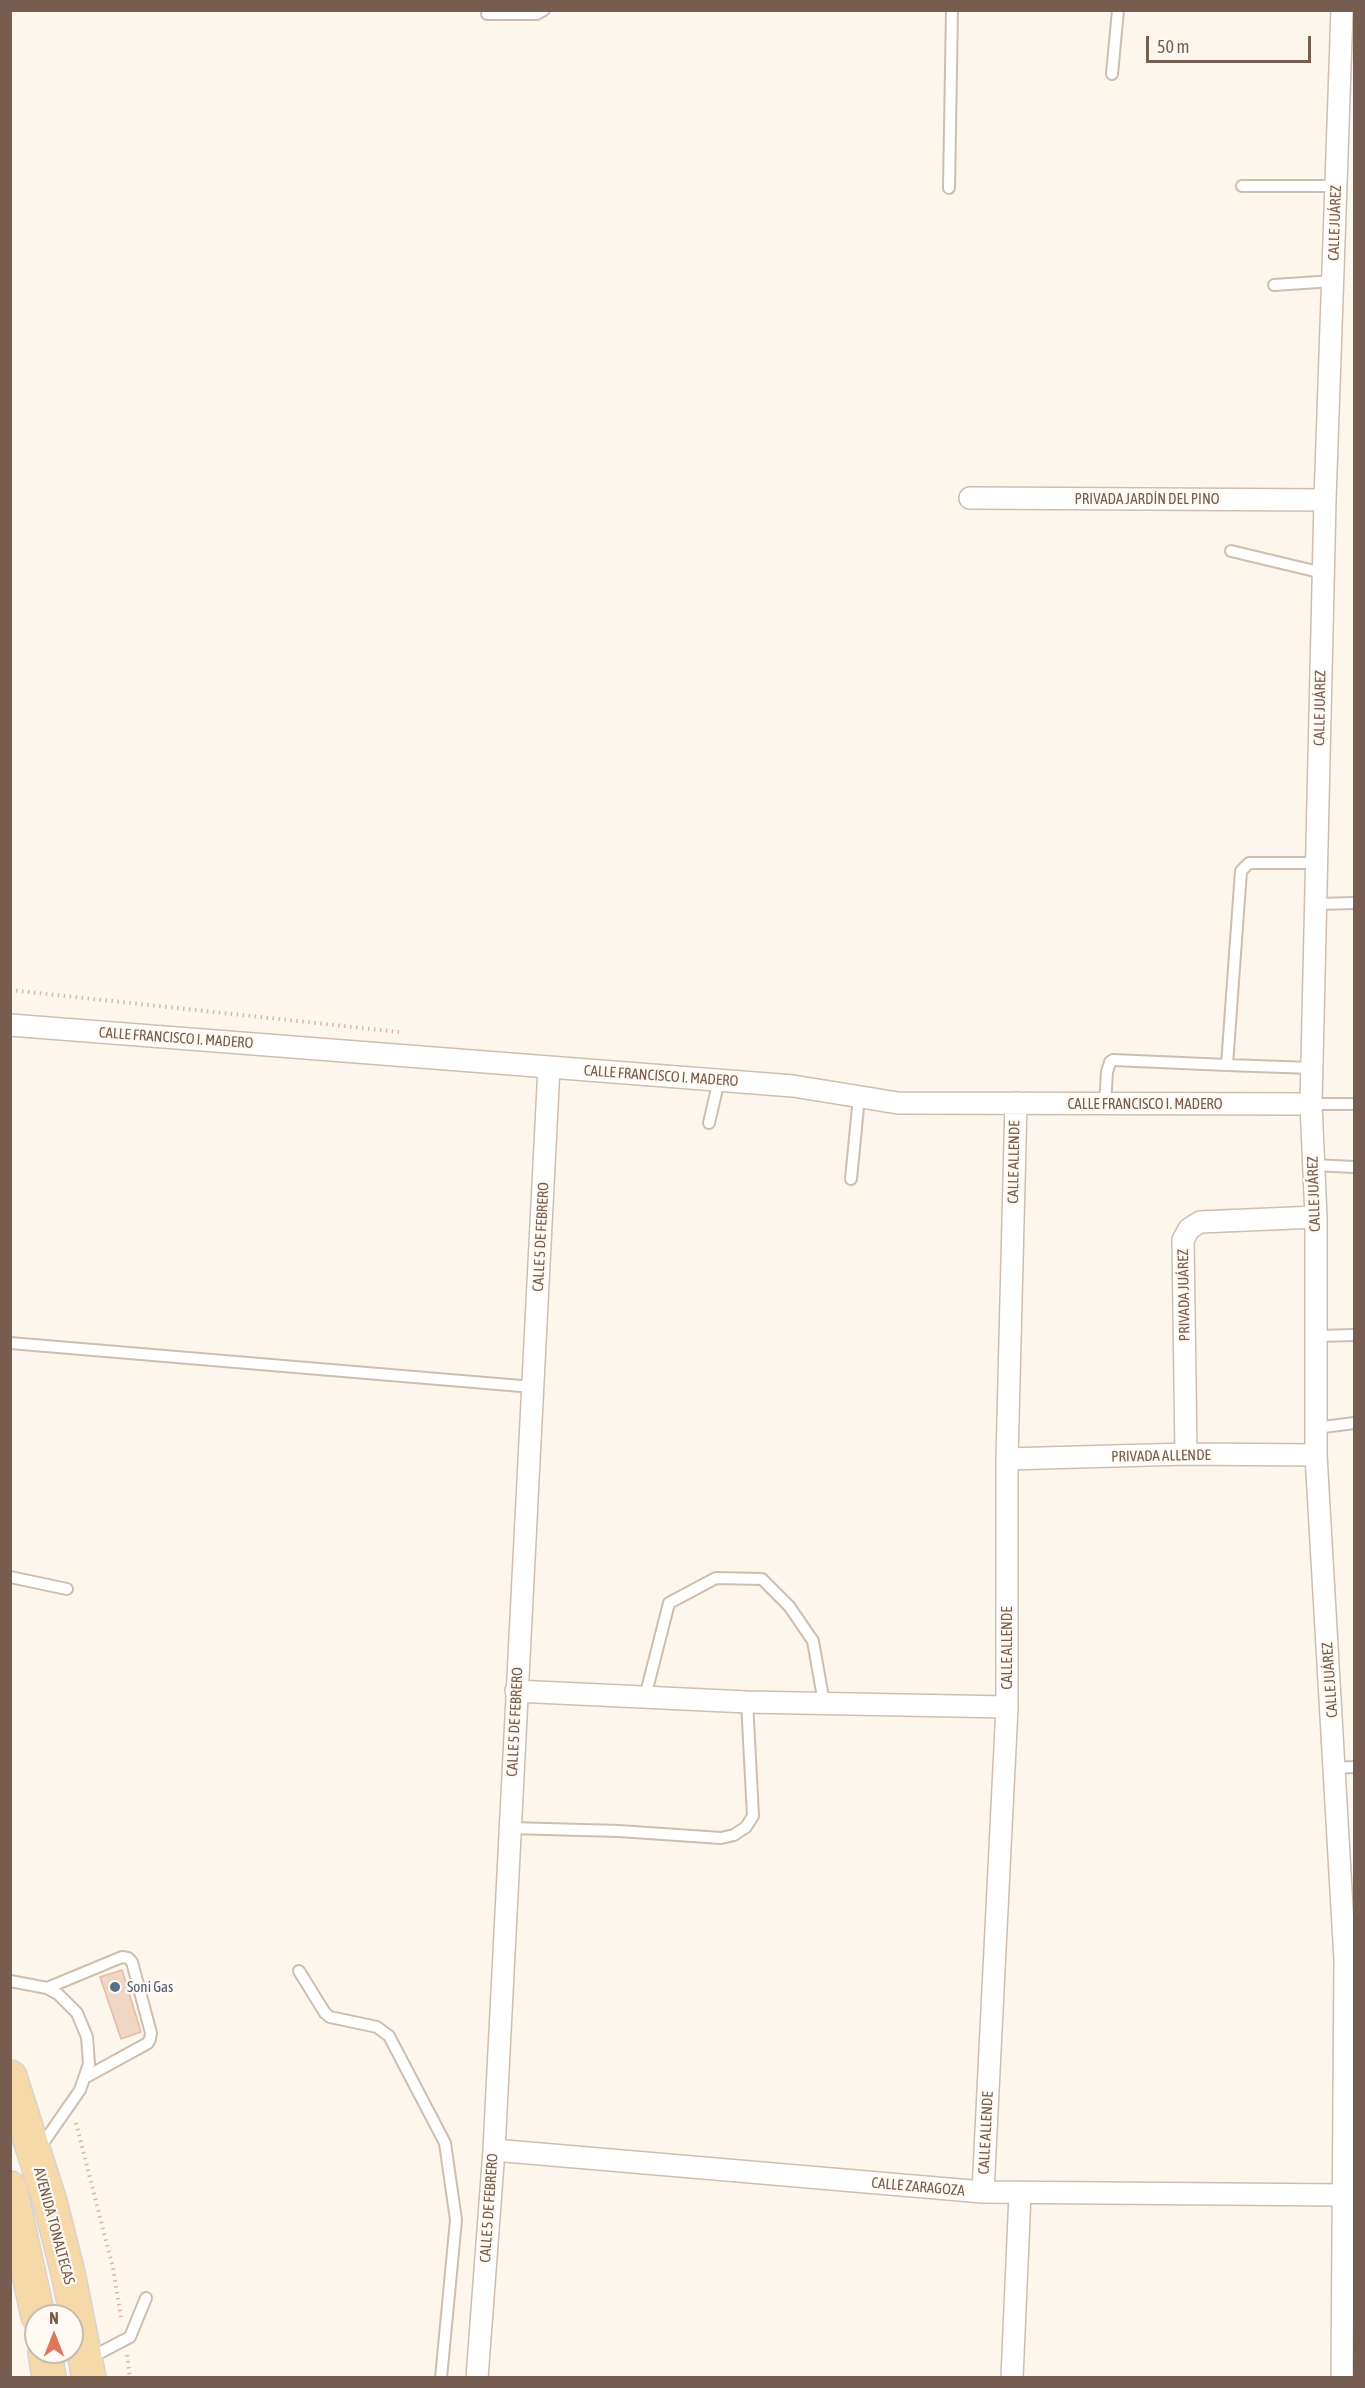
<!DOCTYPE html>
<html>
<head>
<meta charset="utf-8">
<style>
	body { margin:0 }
	#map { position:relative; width:1365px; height:2388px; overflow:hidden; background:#fcf6ec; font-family:"Asap Condensed",sans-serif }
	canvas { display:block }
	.frame { position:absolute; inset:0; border:12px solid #775d4f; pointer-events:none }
	.north { position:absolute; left:24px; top:2304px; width:60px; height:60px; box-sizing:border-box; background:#fefaf3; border:2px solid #c8bbb1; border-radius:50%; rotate:0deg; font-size:16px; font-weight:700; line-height:24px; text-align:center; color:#775d4f }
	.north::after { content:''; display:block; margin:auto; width:21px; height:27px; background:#de7759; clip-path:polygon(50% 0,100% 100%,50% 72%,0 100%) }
	.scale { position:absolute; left:1146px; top:36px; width:165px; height:27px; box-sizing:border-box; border:3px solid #775d4f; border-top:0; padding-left:8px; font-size:18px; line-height:21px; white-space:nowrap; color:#775d4f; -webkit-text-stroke:4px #fefaf3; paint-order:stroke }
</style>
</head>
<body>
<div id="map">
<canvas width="1365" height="2388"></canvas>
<div class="frame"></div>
<div class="north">N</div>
<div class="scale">50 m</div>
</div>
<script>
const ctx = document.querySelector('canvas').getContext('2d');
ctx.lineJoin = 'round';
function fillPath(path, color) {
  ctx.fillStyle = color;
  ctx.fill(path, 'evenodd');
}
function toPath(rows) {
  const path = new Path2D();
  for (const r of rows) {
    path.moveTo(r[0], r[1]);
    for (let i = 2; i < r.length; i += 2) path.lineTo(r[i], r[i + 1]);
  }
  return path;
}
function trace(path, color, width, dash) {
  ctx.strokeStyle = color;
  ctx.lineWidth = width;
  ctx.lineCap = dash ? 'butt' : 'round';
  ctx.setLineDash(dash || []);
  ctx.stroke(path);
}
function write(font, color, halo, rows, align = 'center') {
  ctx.font = font + ' "Asap Condensed",sans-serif';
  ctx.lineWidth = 4.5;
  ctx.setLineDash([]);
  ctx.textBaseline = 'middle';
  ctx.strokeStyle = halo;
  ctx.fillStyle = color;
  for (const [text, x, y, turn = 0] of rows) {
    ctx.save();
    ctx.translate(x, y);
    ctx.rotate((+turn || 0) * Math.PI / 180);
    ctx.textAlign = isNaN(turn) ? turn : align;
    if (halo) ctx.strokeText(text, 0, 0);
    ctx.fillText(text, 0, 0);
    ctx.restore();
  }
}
const building = toPath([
	[122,1970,141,2032,121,2039,100,1977,122,1970]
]);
const path = toPath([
	[10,990,399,1032],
	[76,2123,113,2268,121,2317],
	[127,2355,130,2378]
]);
const lane = toPath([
	[487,14,537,14,544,10],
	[1112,74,1118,10],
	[1242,186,1337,186],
	[949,188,952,10],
	[1274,285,1333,281],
	[1231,551,1323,573],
	[1316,904,1354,903],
	[1312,1068,1227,1065,1241,871,1249,863,1317,863],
	[1105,1104,1107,1072,1110,1062,1113,1060,1227,1065],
	[1311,1104,1354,1104],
	[709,1123,719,1080],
	[1313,1165,1354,1167],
	[851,1179,859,1097],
	[1316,1336,1354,1335],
	[10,1343,533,1387],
	[1316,1428,1354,1423],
	[10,1577,67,1589],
	[645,1697,669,1603,716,1578,762,1579,789,1606,813,1641,824,1703],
	[1335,1768,1354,1767],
	[510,1828,619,1831,721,1838,734,1835,746,1827,753,1816,747,1702],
	[299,1971,325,2013,330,2017,377,2027,389,2036,445,2143,456,2220,441,2378],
	[10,1981,47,1988,58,1994,77,2013,87,2037,89,2064,80,2090,39,2149],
	[47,1988,122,1957,128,1958,132,1962,151,2033,150,2039,148,2043,86,2077],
	[88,2359,130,2337,146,2298]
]);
const street = toPath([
	[1342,10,1325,500,1311,1104,1316,1217,1316,1455,1345,1960,1342,2378],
	[970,498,1325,500],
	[10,1025,793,1086,898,1103,1311,1104],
	[1186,1454,1183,1240,1189,1229,1200,1222,1316,1217],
	[1007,1459,1186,1454,1316,1455],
	[516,1691,747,1702,1007,1707],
	[494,2150,983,2192,1343,2195],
	[983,2192,1007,1707,1007,1459,1016,1103],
	[477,2378,494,2150,549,1067],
	[1012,2378,1020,2194]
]);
const primary = toPath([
	[10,2077,50,2202,68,2273,89,2378],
	[10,2188,38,2316],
	[45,2352,49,2378]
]);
const markers = [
	[115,1987,6,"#5c6f8a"]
];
const streetNames = [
	["CALLE JUÁREZ",1335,223,-88],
	["PRIVADA JARDÍN DEL PINO",1147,499],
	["CALLE JUÁREZ",1320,708,-89],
	["CALLE FRANCISCO I. MADERO",176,1038,4],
	["CALLE FRANCISCO I. MADERO",661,1076,4],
	["CALLE FRANCISCO I. MADERO",1145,1104],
	["CALLE ALLENDE",1014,1162,-89],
	["CALLE JUÁREZ",1314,1194,-92],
	["CALLE 5 DE FEBRERO",541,1237,-87],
	["PRIVADA JUÁREZ",1184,1295,-91],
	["PRIVADA ALLENDE",1161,1456,-1],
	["CALLE ALLENDE",1007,1648,-90],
	["CALLE JUÁREZ",1330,1680,-94],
	["CALLE 5 DE FEBRERO",515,1722,-87],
	["CALLE ALLENDE",986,2133,-87],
	["CALLE ZARAGOZA",918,2187,5],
	["CALLE 5 DE FEBRERO",489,2208,-86],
	["AVENIDA TONALTECAS",54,2226,75]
];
const serviceNames = [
	["Soni Gas",127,1987]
];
fillPath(building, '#f0d6c5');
trace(building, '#e2bda6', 1.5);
trace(lane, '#cebeb1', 14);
trace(street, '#cebeb1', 24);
trace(primary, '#d9d2ce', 36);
trace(path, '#d6b9a7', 4, [1.5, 4.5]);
trace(lane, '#fff', 10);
trace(street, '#fff', 21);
trace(primary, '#f6d9a9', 33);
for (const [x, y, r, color] of markers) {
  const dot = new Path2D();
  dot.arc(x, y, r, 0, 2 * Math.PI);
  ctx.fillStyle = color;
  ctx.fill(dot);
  trace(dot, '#fefaf3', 2);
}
write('15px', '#775d4f', '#fefaf3', streetNames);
write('15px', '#4e5e75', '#fefaf3', serviceNames, 'left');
</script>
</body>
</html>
